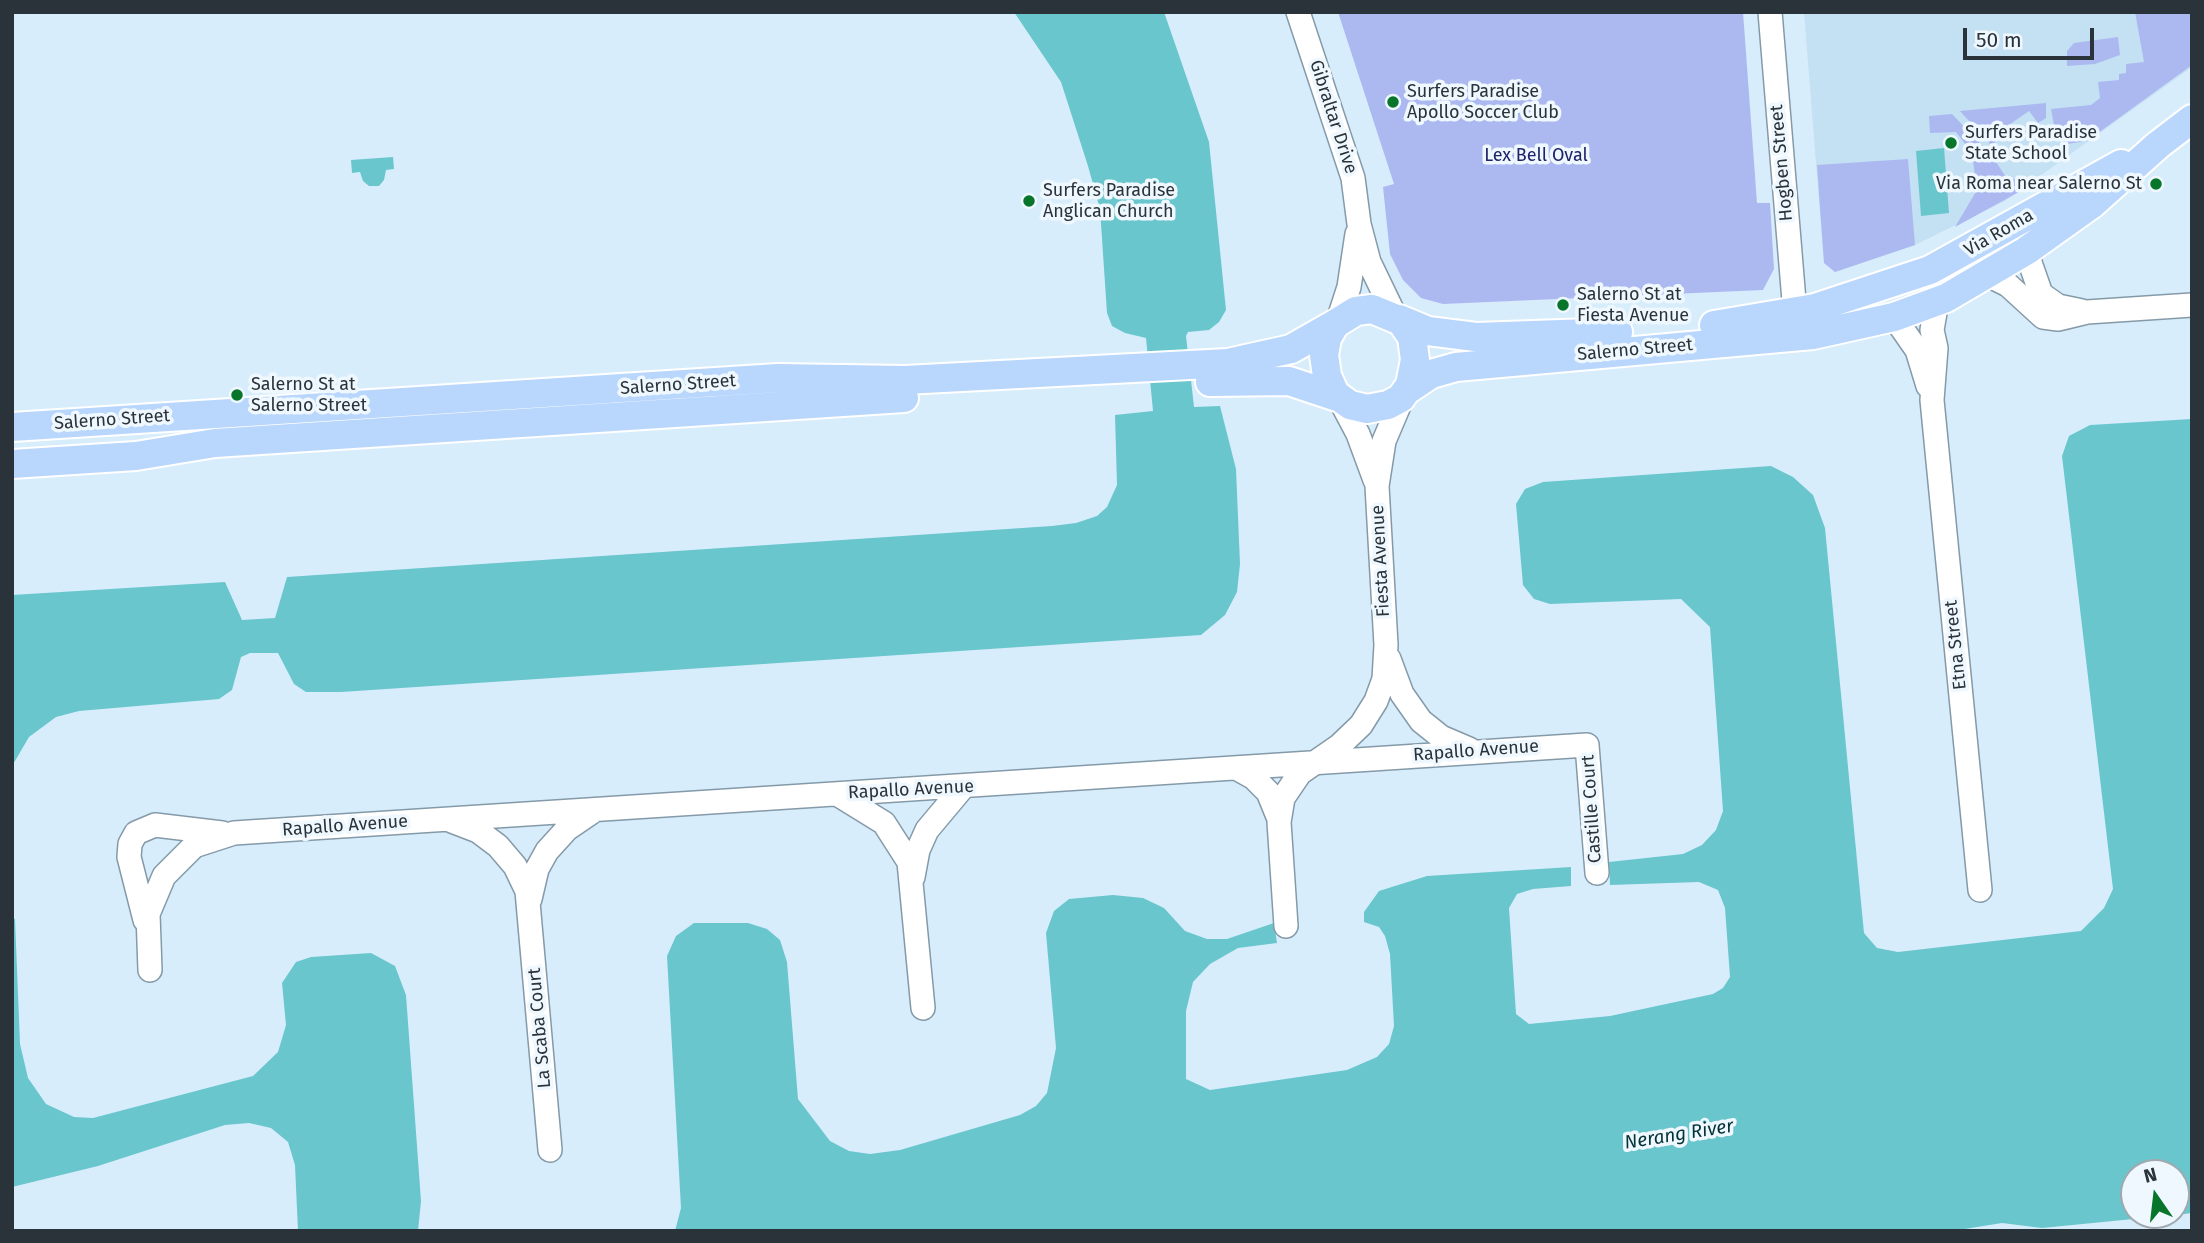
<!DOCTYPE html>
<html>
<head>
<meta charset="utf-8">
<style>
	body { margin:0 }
	#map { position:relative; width:2204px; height:1243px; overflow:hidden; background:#d7edfc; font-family:"Fira Sans",sans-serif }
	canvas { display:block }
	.frame { position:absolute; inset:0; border:14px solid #2a3339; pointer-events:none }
	.north { position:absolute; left:2120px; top:1159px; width:70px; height:70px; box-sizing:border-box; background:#eff8fe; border:2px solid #a0a9af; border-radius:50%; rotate:346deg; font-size:19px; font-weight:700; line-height:28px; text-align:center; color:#2a3339 }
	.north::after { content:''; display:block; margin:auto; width:24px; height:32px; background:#07762a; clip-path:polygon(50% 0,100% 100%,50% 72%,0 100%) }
	.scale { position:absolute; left:1963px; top:28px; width:131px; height:32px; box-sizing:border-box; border:4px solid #2a3339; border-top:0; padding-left:9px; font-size:21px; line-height:24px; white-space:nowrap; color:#2a3339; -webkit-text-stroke:5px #eff8fe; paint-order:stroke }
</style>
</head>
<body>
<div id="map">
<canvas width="2204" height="1243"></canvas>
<div class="frame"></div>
<div class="north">N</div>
<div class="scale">50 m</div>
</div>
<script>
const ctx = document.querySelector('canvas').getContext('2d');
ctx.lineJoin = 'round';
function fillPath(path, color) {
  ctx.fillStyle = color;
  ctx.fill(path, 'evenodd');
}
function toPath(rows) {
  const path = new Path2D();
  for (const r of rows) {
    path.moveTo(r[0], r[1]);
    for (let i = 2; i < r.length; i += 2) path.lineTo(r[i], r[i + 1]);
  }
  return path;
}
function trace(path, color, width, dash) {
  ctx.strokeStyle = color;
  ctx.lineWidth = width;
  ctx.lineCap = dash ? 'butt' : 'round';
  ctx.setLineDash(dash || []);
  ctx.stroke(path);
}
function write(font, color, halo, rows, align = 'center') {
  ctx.font = font + ' "Fira Sans",sans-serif';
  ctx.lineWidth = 7;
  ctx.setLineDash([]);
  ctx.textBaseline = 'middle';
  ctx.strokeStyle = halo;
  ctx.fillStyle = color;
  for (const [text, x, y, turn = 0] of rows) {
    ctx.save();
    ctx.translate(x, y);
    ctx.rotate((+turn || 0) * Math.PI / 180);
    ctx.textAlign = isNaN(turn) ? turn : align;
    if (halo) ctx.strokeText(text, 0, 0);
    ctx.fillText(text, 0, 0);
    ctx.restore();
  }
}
const built = toPath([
	[1804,12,2192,12,2192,67,2005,201,1915,245,1835,272,1824,263]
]);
const green = toPath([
	[1338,12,1743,12,1757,203,1770,203,1774,269,1763,290,1443,304,1421,298,1403,280,1390,254,1383,187,1394,184],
	[2135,12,2192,12,2192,65,2087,141,2067,144,2055,131,2051,109,2091,105,2100,98,2098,82,2119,80,2119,74,2126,73,2126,64,2144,62],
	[2118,37,2120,55,2095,64,2067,66,2067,51,2074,43],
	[2046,103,2046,118,2043,120,2038,123,2029,111,1993,136,1996,142,1991,145,1960,111],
	[1952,114,1992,156,2006,177,2019,180,2028,187,1955,227,1977,190,1972,153,1956,132,1930,133,1929,116],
	[1908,159,1915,245,1835,272,1824,263,1817,165]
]);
const water = toPath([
	[1014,12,1164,12,1209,142,1226,310,1219,322,1209,330,1188,332,1186,336,1194,407,1220,406,1236,469,1240,564,1237,592,1225,615,1201,635,341,692,306,692,294,684,278,653,250,653,241,657,232,690,219,699,79,711,56,717,29,737,12,766,12,595,225,582,242,620,275,618,287,577,1052,526,1076,523,1097,516,1107,507,1117,485,1115,415,1153,411,1146,338,1125,333,1112,326,1107,313,1100,209,1088,166,1061,82],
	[1944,148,1949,213,1921,216,1916,151],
	[393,157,394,169,386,170,384,180,379,186,369,186,363,181,360,172,352,173,351,160],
	[2192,419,2192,1213,2176,1215,2176,1173,2134,1173,2134,1215,2174,1215,2042,1228,2002,1223,1952,1231,675,1231,681,1208,667,956,676,936,694,923,748,923,767,929,780,940,787,962,798,1099,830,1141,849,1151,870,1154,900,1150,1020,1115,1036,1106,1047,1093,1056,1048,1046,933,1054,911,1069,899,1113,895,1143,898,1164,908,1185,931,1207,939,1227,939,1274,923,1277,943,1238,948,1210,964,1193,982,1186,1011,1186,1079,1210,1090,1347,1070,1377,1057,1389,1044,1394,1026,1390,954,1385,936,1379,927,1364,922,1364,912,1379,891,1427,876,1571,867,1571,886,1533,889,1517,894,1509,908,1516,1014,1529,1024,1610,1016,1713,994,1723,988,1730,977,1725,908,1718,890,1699,882,1610,885,1609,862,1683,854,1702,845,1716,830,1723,811,1710,627,1681,599,1550,604,1534,599,1523,585,1516,504,1525,489,1543,482,1771,466,1793,477,1813,495,1825,528,1864,933,1877,948,1898,952,2081,931,2104,908,2113,889,2062,456,2069,436,2090,425],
	[12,918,15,919,20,1044,28,1078,46,1104,74,1117,93,1118,253,1076,278,1052,286,1025,282,983,296,962,311,957,371,953,395,966,406,995,421,1201,418,1231,298,1231,295,1165,288,1142,271,1128,249,1123,225,1125,98,1166,12,1187]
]);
const minor = toPath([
	[1298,12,1353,178,1359,224,1369,262,1395,316],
	[1770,12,1795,313],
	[2026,251,2041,294,2058,306,2082,311],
	[1988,275,2008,285,2043,317,2058,319,2087,312,2192,305],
	[1937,301,1932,330,1936,348,1932,400,1980,890],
	[1894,317,1917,350,1928,386],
	[1338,321,1349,287,1357,234],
	[1339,398,1358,434,1375,480],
	[1389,659,1402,694,1421,721,1441,737,1469,749],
	[1236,768,1254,778,1268,792,1279,819],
	[837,794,884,823,909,862,923,1008],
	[452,821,478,831,498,846,515,866,527,891,550,1150],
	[913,877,918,850,927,830,963,787],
	[530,899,537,869,547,851,567,829,592,812],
	[145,920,129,857,130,844,136,833,155,825,222,833],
	[1286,926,1279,822,1283,798,1300,773,1339,746,1361,725,1376,701,1384,679,1386,645,1377,486,1384,441,1404,394],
	[150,970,148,914,164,876,194,846,234,833,1587,745,1597,873]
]);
const major = toPath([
	[1372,309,1401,321,1412,337,1415,360,1410,385,1401,398,1388,405,1367,409,1350,405,1335,394,1327,376,1324,355,1327,338,1335,324,1356,311,1372,309],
	[1399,319,1428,331,1476,337,1618,332],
	[1714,325,1815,308,1930,270,2121,164],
	[1210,382,1289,381,1337,397],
	[1407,390,1431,374,1456,367,1813,335,1894,317,1946,298,2026,251,2092,204,2158,145,2192,119],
	[12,427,778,378,905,380,1228,363,1291,349,1335,324],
	[12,464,136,456,215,443,904,398]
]);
const markers = [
	[1393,102,7,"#07762a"],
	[1951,143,7,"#07762a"],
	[2156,184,7,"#07762a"],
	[1029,201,7,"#07762a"],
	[1563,305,7,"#07762a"],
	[237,395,7,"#07762a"]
];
const poiNames = [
	["Surfers Paradise",1407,92],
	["Apollo Soccer Club",1407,113],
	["Surfers Paradise",1965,133],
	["State School",1965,154],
	["Via Roma near Salerno St",2142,184,"right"],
	["Surfers Paradise",1043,191],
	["Anglican Church",1043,212],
	["Salerno St at",1577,295],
	["Fiesta Avenue",1577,316],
	["Salerno St at",251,385],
	["Salerno Street",251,406]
];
const streetNames = [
	["Gibraltar Drive",1333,117,72],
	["Hogben Street",1782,163,-95],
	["Via Roma",1999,233,-30],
	["Salerno Street",1635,350,-5],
	["Salerno Street",678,385,-4],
	["Salerno Street",112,420,-4],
	["Fiesta Avenue",1381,561,-93],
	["Etna Street",1956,645,-96],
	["Rapallo Avenue",1476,751,-4],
	["Rapallo Avenue",911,790,-3],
	["Castille Court",1592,809,-94],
	["Rapallo Avenue",345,826,-4],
	["La Scaba Court",540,1028,-95]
];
const parkNames = [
	["Lex Bell Oval",1536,156]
];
const waterNames = [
	["Nerang River",1679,1135,-9]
];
fillPath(built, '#c4e0f3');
fillPath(green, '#acb9f1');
fillPath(water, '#69c6cd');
trace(minor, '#859aa8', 26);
trace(major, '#fff', 32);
trace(minor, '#fff', 23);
trace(major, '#b9d6fd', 28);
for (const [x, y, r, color] of markers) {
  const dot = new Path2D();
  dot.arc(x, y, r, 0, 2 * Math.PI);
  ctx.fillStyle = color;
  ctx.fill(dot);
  trace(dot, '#eff8fe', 2.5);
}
write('18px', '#2a3339', '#eff8fe', poiNames, 'left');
write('18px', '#2a3339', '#eff8fe', streetNames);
write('18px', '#1f2368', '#eff8fe', parkNames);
write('italic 19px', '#033336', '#eff8fe', waterNames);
</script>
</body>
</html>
